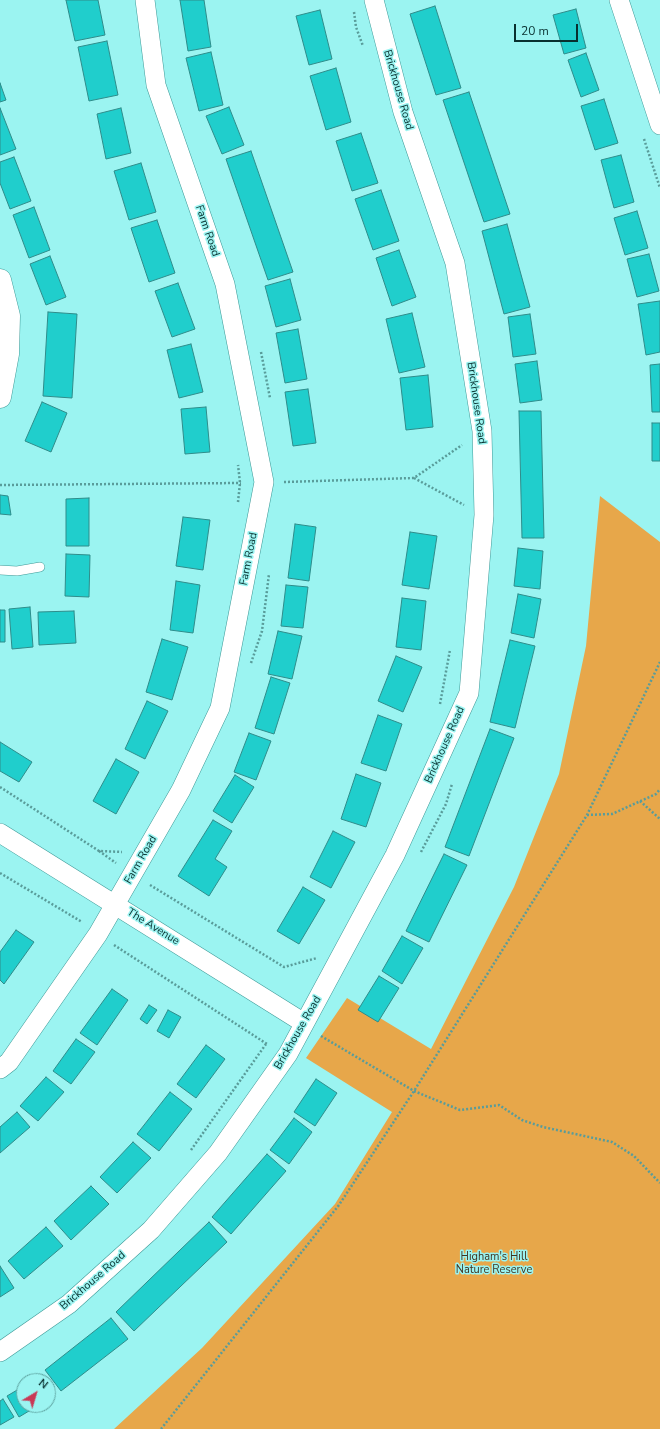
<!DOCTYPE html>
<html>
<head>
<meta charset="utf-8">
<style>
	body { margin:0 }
	#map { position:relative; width:660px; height:1429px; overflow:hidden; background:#9bf4f1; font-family:"Nunito Sans",sans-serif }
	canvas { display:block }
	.north { position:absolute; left:16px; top:1373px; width:40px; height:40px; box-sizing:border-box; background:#9bf4f1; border:1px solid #60a6a3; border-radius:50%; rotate:38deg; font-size:11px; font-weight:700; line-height:16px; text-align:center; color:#08302f }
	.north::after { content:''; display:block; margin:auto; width:14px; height:18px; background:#c93956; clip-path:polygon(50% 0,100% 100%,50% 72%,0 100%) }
	.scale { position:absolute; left:514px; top:24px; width:64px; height:18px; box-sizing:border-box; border:2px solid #08302f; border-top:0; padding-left:5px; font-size:12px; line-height:14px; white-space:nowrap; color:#08302f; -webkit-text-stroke:3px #9bf4f1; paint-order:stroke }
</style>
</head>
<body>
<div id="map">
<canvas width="660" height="1429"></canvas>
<div class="north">N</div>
<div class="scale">20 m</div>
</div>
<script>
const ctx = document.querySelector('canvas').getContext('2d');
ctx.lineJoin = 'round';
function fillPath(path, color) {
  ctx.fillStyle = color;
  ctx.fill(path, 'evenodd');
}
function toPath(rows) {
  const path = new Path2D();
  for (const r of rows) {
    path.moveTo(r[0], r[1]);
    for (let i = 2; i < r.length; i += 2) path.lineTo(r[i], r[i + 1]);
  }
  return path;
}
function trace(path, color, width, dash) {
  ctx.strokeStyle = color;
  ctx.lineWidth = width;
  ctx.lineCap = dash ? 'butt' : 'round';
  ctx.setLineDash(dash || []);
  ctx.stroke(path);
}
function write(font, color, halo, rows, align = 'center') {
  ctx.font = font + ' "Nunito Sans",sans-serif';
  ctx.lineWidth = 3;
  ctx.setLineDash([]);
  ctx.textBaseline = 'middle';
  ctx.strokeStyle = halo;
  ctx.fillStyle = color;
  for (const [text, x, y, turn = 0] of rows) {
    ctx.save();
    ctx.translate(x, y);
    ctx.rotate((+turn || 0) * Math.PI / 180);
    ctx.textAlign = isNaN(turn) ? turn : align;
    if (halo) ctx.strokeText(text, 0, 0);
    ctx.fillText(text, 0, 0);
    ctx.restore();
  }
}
const green = toPath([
	[600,496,660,542,660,1429,114,1429,202,1348,335,1204,392,1112,306,1058,347,998,431,1049,514,887,559,774,586,646]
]);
const building = toPath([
	[66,0,98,0,105,35,75,41,66,0],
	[180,0,204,0,211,47,188,51,180,0],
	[435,6,461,88,436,95,410,14,435,6],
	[576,9,586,48,564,54,553,15,576,9],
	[320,10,332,59,309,65,296,16,320,10],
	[107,41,118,95,89,101,78,47,107,41],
	[211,52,223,105,199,111,186,58,211,52],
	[586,53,599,90,581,97,568,60,586,53],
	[336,68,351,122,326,130,310,76,336,68],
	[0,83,6,100,0,102,0,83],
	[469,92,510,214,484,222,443,100,469,92],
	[604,99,618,143,595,150,581,106,604,99],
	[229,107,244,145,222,154,206,116,229,107],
	[0,108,16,149,0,155,0,108],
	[121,108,131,153,106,159,97,114,121,108],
	[361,133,378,183,352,191,336,141,361,133],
	[251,151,293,272,268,280,226,159,251,151],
	[621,155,634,202,614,208,601,160,621,155],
	[14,157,31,201,10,209,0,183,0,162,14,157],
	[141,163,156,212,129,220,114,171,141,163],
	[381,190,399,241,373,250,355,199,381,190],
	[34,207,50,250,29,258,13,215,34,207],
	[637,211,648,248,625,255,614,218,637,211],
	[157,220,175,273,149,282,131,228,157,220],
	[507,224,530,307,504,314,482,231,507,224],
	[399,250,416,297,392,306,376,258,399,250],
	[649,254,659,291,637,297,627,259,649,254],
	[50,256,66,297,46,305,30,264,50,256],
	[290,279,301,320,276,327,265,286,290,279],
	[178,283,195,329,172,337,155,291,178,283],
	[660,301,660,352,646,355,638,304,660,301],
	[48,312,77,314,72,398,43,396,48,312],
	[412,313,425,367,399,373,386,319,412,313],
	[530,314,536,354,513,357,508,317,530,314],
	[298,329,307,379,285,383,276,333,298,329],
	[191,344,203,392,179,398,167,350,191,344],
	[537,361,542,400,520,403,515,364,537,361],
	[660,364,660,412,652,412,650,365,660,364],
	[428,375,433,427,406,430,400,378,428,375],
	[308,389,316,443,293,446,285,392,308,389],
	[42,402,67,413,51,452,25,441,42,402],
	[206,407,210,452,185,454,181,409,206,407],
	[519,411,541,411,544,538,522,538,519,411],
	[652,423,660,423,660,461,652,461,652,423],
	[0,495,8,496,11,515,0,514,0,495],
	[89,498,89,546,66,546,66,499,89,498],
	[183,517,210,520,203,570,176,566,183,517],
	[295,524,316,527,309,581,288,578,295,524],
	[410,532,437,536,429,589,402,585,410,532],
	[518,548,543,551,540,589,514,586,518,548],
	[66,554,90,555,89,597,65,596,66,554],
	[176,581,200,585,193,633,170,630,176,581],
	[286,585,308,587,303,628,281,626,286,585],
	[518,594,541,599,534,638,511,633,518,594],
	[402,598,426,601,421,650,396,647,402,598],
	[30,607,33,647,12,649,9,609,30,607],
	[0,610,5,610,5,642,0,642,0,610],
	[74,611,76,643,39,645,38,612,74,611],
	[278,631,302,636,292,679,268,674,278,631],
	[162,639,188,647,172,700,146,692,162,639],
	[510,640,535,646,515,728,490,722,510,640],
	[396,656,422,667,403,712,378,701,396,656],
	[271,677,290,683,274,734,255,728,271,677],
	[147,701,168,711,145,759,125,749,147,701],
	[378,715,402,724,386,771,361,763,378,715],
	[490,729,514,738,469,856,445,847,490,729],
	[249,733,271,741,256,780,234,772,249,733],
	[0,742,32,762,19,782,0,771,0,742],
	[116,759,139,772,116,814,93,801,116,759],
	[356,774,381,783,366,827,341,819,356,774],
	[235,775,254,787,232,823,213,811,235,775],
	[213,820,232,831,215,859,227,867,209,896,178,876,213,820],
	[333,831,355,842,331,888,310,877,333,831],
	[444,854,467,865,429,942,406,931,444,854],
	[303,887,325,900,299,944,277,931,303,887],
	[16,930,34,942,4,984,0,980,0,952,16,930],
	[402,936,423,948,402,984,382,971,402,936],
	[379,976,399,988,378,1022,358,1010,379,976],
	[112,989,128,1000,97,1045,80,1033,112,989],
	[149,1005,157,1010,147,1024,140,1019,149,1005],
	[168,1010,181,1017,169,1038,157,1031,168,1010],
	[76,1039,95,1052,71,1084,53,1071,76,1039],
	[206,1045,225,1059,196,1098,177,1084,206,1045],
	[46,1077,64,1092,38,1121,20,1106,46,1077],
	[316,1079,337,1093,315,1126,294,1112,316,1079],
	[170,1092,192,1109,159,1151,137,1134,170,1092],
	[17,1112,30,1127,0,1153,0,1127,17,1112],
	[294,1118,312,1132,289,1164,270,1150,294,1118],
	[133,1142,151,1158,117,1193,100,1177,133,1142],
	[267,1154,286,1171,231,1234,212,1217,267,1154],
	[91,1186,109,1204,71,1240,54,1221,91,1186],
	[209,1222,227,1242,134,1331,116,1312,209,1222],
	[46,1227,63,1246,24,1279,8,1261,46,1227],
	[0,1266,14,1288,0,1297,0,1266],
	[111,1318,128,1339,61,1391,45,1370,111,1318],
	[42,1375,46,1381,32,1381,42,1375],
	[48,1385,54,1396,48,1400,48,1385],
	[24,1386,24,1405,39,1405,19,1417,7,1396,24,1386],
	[3,1399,14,1417,0,1425,0,1401,3,1399]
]);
const path = toPath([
	[354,12,356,27,363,46],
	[644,139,660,188],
	[261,352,270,398],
	[414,478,464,505],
	[284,482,414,478,462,445],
	[0,485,241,483],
	[238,502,240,483,238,465],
	[251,663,262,631,269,574],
	[440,704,450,650],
	[0,787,99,851,122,852],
	[640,801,660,819],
	[587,815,612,814,656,794,660,789],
	[99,851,116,863],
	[421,852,446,804,452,784],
	[0,873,82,922],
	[150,885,284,967,317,958],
	[114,945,267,1044],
	[321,1036,414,1091,460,1110,499,1105,522,1120,543,1127,612,1142,634,1156,660,1183],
	[191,1150,266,1044],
	[161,1429,339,1205,414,1091,587,815,660,662]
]);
const service = toPath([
	[0,570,17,571,40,567]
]);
const minor = toPath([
	[619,0,660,125],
	[0,833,304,1023],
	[0,1069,9,1062,98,934,181,790,220,708,264,482,225,284,156,85,145,0],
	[0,1352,69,1304,151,1230,218,1153,288,1054,395,855,469,693,484,515,482,431,455,263,403,112,374,0]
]);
const tertiary = toPath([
	[0,280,9,316,8,354,0,397]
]);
const streetNames = [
	["Brickhouse Road",398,90,74],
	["Farm Road",207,231,71],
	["Brickhouse Road",476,403,82],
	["Farm Road",249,559,-79],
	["Brickhouse Road",445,745,-66],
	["Farm Road",141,860,-60],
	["The Avenue",153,927,32],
	["Brickhouse Road",298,1033,-60],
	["Brickhouse Road",93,1281,-41]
];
const parkNames = [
	["Higham's Hill",494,1257],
	["Nature Reserve",494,1270]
];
fillPath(green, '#e7a74a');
fillPath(building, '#20cecc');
trace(building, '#2f8c8a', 1);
trace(service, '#3e9997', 10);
trace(minor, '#3e9997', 20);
trace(tertiary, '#3e9997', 23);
trace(path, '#599c9a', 2.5, [2, 2]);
trace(service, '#fff', 9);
trace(minor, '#fff', 19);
trace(tertiary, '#fff', 22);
write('11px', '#08302f', '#9bf4f1', streetNames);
write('11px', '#42331f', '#9bf4f1', parkNames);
</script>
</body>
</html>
